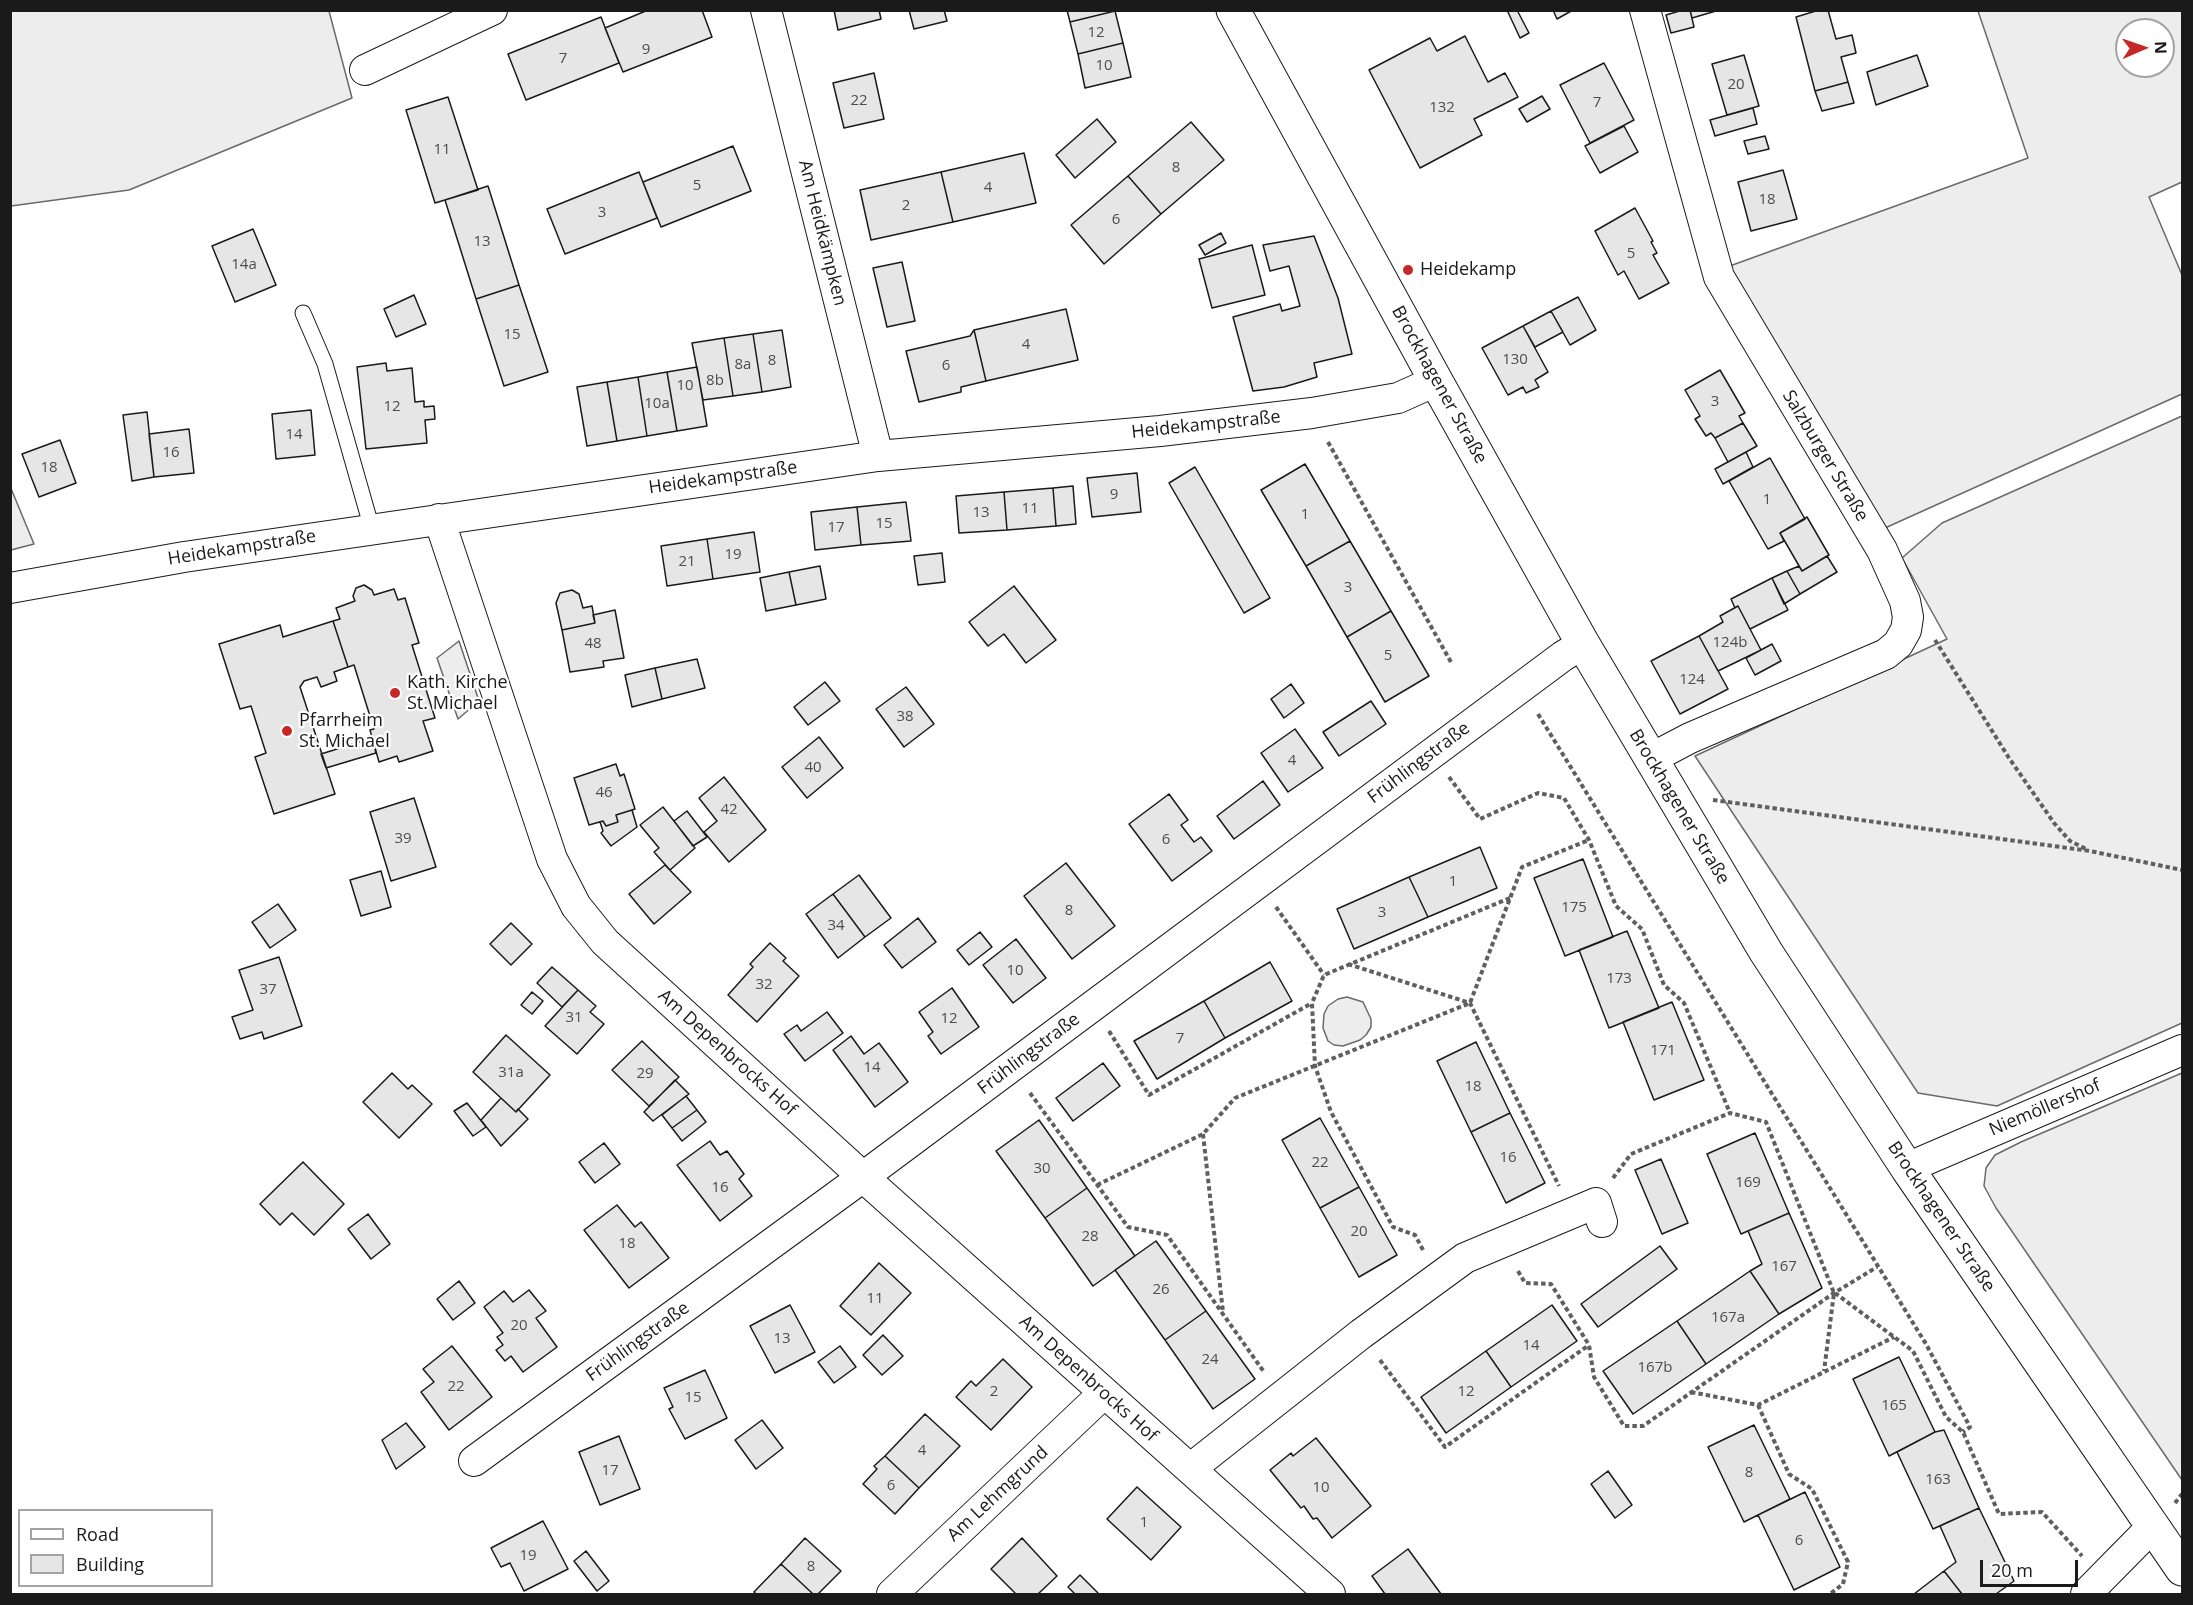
<!DOCTYPE html>
<html>
<head>
<meta charset="utf-8">
<style>
	body { margin:0 }
	#map { position:relative; width:2193px; height:1605px; overflow:hidden; background:#fff; font-family:"Open Sans",sans-serif }
	canvas { display:block }
	.frame { position:absolute; inset:0; border:12px solid #1a1a1a; pointer-events:none }
	.legend { position:absolute; left:18px; top:1509px; width:195px; height:78px; box-sizing:border-box; background:#fff; border:2px solid #a3a3a3; margin:0; padding:8px 10px; list-style:none; font-size:18px; color:#1a1a1a }
	.legend li { display:flex; align-items:center; gap:12px; height:30px }
	.legend b { width:30px; border:2px solid #a3a3a3 }
	.north { position:absolute; left:2115px; top:18px; width:60px; height:60px; box-sizing:border-box; background:#fff; border:2px solid #a3a3a3; border-radius:50%; rotate:88deg; font-size:16px; font-weight:700; line-height:24px; text-align:center; color:#1a1a1a }
	.north::after { content:''; display:block; margin:auto; width:21px; height:27px; background:#c62828; clip-path:polygon(50% 0,100% 100%,50% 72%,0 100%) }
	.scale { position:absolute; left:1980px; top:1560px; width:98px; height:27px; box-sizing:border-box; border:3px solid #1a1a1a; border-top:0; padding-left:8px; font-size:18px; line-height:21px; white-space:nowrap; color:#1a1a1a; -webkit-text-stroke:4px #fff; paint-order:stroke }
</style>
</head>
<body>
<div id="map">
<canvas width="2193" height="1605"></canvas>
<div class="frame"></div>
<ul class="legend">
<li><b style="height:8px;background:#fff"></b>Road</li>
<li><b style="height:16px;background:#e6e6e6"></b>Building</li>
</ul>
<div class="north">N</div>
<div class="scale">20 m</div>
</div>
<script>
const ctx = document.querySelector('canvas').getContext('2d');
ctx.lineJoin = 'round';
function fillPath(path, color) {
  ctx.fillStyle = color;
  ctx.fill(path, 'evenodd');
}
function toPath(rows) {
  const path = new Path2D();
  for (const r of rows) {
    path.moveTo(r[0], r[1]);
    for (let i = 2; i < r.length; i += 2) path.lineTo(r[i], r[i + 1]);
  }
  return path;
}
function trace(path, color, width, dash) {
  ctx.strokeStyle = color;
  ctx.lineWidth = width;
  ctx.lineCap = dash ? 'butt' : 'round';
  ctx.setLineDash(dash || []);
  ctx.stroke(path);
}
function write(font, color, halo, rows, align = 'center') {
  ctx.font = font + ' "Open Sans",sans-serif';
  ctx.lineWidth = 4.5;
  ctx.setLineDash([]);
  ctx.textBaseline = 'middle';
  ctx.strokeStyle = halo;
  ctx.fillStyle = color;
  for (const [text, x, y, turn = 0] of rows) {
    ctx.save();
    ctx.translate(x, y);
    ctx.rotate((+turn || 0) * Math.PI / 180);
    ctx.textAlign = isNaN(turn) ? turn : align;
    if (halo) ctx.strokeText(text, 0, 0);
    ctx.fillText(text, 0, 0);
    ctx.restore();
  }
}
const built = toPath([
	[10,11,329,11,352,98,129,190,11,206,10,11],
	[1978,11,2182,11,2182,182,2149,197,2182,275,2182,394,1885,528,1727,267,2028,158,1978,11],
	[2127,30,2163,30,2163,66,2127,66,2127,30],
	[2182,416,2182,1023,1997,1106,1918,1093,1695,756,1947,639,1902,558,1942,523,2182,416],
	[10,486,34,544,11,550,10,550,10,486],
	[459,641,479,701,458,719,437,658,459,641],
	[1347,997,1363,1002,1371,1019,1371,1027,1366,1035,1360,1040,1343,1046,1334,1045,1328,1041,1323,1028,1324,1014,1328,1006,1338,999,1347,997],
	[2182,1073,2182,1480,1996,1208,1984,1186,1986,1168,1995,1155,2021,1142,2182,1073]
]);
const building = toPath([
	[648,10,702,10,712,37,623,72,605,28,648,10],
	[834,10,879,10,881,19,838,30,834,10],
	[909,10,944,10,947,21,914,29,909,10],
	[1067,10,1115,10,1115,11,1070,22,1067,10],
	[1507,10,1517,10,1529,33,1520,38,1507,10],
	[1553,10,1573,10,1557,19,1553,10],
	[1683,10,1690,10,1694,27,1671,33,1666,15,1683,10],
	[1690,10,1716,10,1716,11,1692,18,1690,10],
	[1819,10,1828,10,1836,39,1852,35,1856,53,1841,57,1848,82,1815,91,1796,17,1819,10],
	[1115,11,1123,43,1078,54,1070,22,1115,11],
	[601,17,619,63,526,100,508,54,601,17],
	[1465,36,1488,82,1505,73,1518,97,1474,119,1482,135,1420,168,1369,70,1430,38,1437,51,1465,36],
	[1123,43,1131,77,1085,88,1078,54,1123,43],
	[1744,55,1759,106,1727,115,1712,64,1744,55],
	[1917,55,1928,86,1876,105,1867,72,1917,55],
	[1604,63,1634,120,1590,143,1560,85,1604,63],
	[874,73,884,119,844,128,833,83,874,73],
	[1848,82,1854,103,1822,111,1815,91,1848,82],
	[1542,96,1550,109,1527,122,1519,109,1542,96],
	[448,97,478,190,435,203,406,110,448,97],
	[1753,108,1757,124,1715,136,1710,120,1753,108],
	[1097,119,1116,142,1075,178,1056,155,1097,119],
	[1191,122,1224,160,1161,214,1128,176,1191,122],
	[1624,126,1638,152,1600,173,1585,146,1624,126],
	[1765,136,1769,149,1748,154,1744,141,1765,136],
	[733,146,751,191,661,227,643,182,733,146],
	[1024,153,1036,203,953,222,941,172,1024,153],
	[1783,170,1797,219,1751,231,1738,182,1783,170],
	[639,172,657,218,565,254,547,209,639,172],
	[941,172,953,222,871,240,860,190,941,172],
	[1128,176,1161,214,1104,264,1071,225,1128,176],
	[488,186,519,285,476,299,445,200,488,186],
	[1635,208,1653,241,1651,242,1657,253,1653,255,1669,283,1639,299,1624,271,1618,275,1595,231,1635,208],
	[253,229,276,285,235,302,212,246,253,229],
	[1221,233,1226,243,1205,255,1199,245,1221,233],
	[1314,236,1338,298,1352,354,1314,363,1317,377,1284,387,1253,391,1233,317,1280,304,1282,311,1300,306,1289,266,1270,271,1263,245,1314,236],
	[1252,245,1265,295,1212,308,1199,259,1252,245],
	[902,262,915,321,887,327,873,268,902,262],
	[519,285,548,372,504,386,476,299,519,285],
	[414,295,426,324,396,337,384,309,414,295],
	[1578,297,1596,330,1570,345,1551,311,1578,297],
	[1066,309,1078,360,986,381,974,330,1066,309],
	[1551,311,1563,332,1535,347,1523,326,1551,311],
	[1523,326,1548,372,1535,380,1539,387,1526,393,1523,387,1508,395,1482,348,1523,326],
	[782,330,791,387,762,392,753,334,782,330],
	[974,330,986,381,961,387,961,392,919,402,906,351,970,336,974,330],
	[753,334,762,392,733,396,724,338,753,334],
	[724,338,733,396,703,400,692,343,724,338],
	[386,363,387,371,412,368,415,402,424,401,424,407,434,406,435,419,425,420,427,443,366,449,357,367,386,363],
	[697,367,707,426,677,431,667,372,697,367],
	[1720,370,1745,413,1739,416,1743,423,1715,438,1711,433,1706,436,1695,419,1700,416,1685,390,1720,370],
	[667,372,677,431,647,436,638,377,667,372],
	[638,377,647,436,617,441,607,382,638,377],
	[607,382,617,441,587,446,577,387,607,382],
	[311,410,315,455,276,459,272,414,311,410],
	[147,412,154,477,132,481,123,415,147,412],
	[1743,423,1757,446,1728,462,1715,438,1743,423],
	[189,429,194,473,154,477,149,434,189,429],
	[60,440,76,483,39,497,22,454,60,440],
	[1746,452,1753,467,1723,484,1715,469,1746,452],
	[1770,458,1805,519,1780,533,1784,541,1768,549,1729,481,1770,458],
	[1305,464,1350,541,1306,566,1261,490,1305,464],
	[1195,467,1270,598,1244,613,1169,483,1195,467],
	[1137,473,1141,512,1092,517,1087,478,1137,473],
	[1073,486,1076,524,1056,526,1053,488,1073,486],
	[1053,488,1056,526,1007,530,1004,492,1053,488],
	[1004,492,1007,530,959,533,956,496,1004,492],
	[906,502,911,541,861,545,857,507,906,502],
	[857,507,861,545,815,550,811,512,857,507],
	[1807,517,1829,555,1802,571,1780,533,1807,517],
	[754,532,760,572,713,579,707,539,754,532],
	[707,539,713,579,667,586,661,546,707,539],
	[1350,541,1391,611,1347,637,1306,566,1350,541],
	[942,553,945,582,918,585,914,556,942,553],
	[1827,556,1837,572,1800,594,1787,571,1799,566,1802,571,1827,556],
	[820,566,826,599,796,605,789,572,820,566],
	[1787,571,1800,594,1784,604,1772,578,1787,571],
	[789,572,796,605,766,611,760,578,789,572],
	[1772,578,1788,610,1750,629,1738,606,1735,608,1731,599,1772,578],
	[364,585,372,590,374,595,394,589,398,600,405,598,419,643,412,645,435,718,423,721,433,751,399,762,397,756,379,762,370,730,374,729,354,665,348,667,333,621,340,619,336,608,355,601,353,596,356,588,364,585],
	[1014,586,1056,640,1026,663,1004,634,988,646,969,622,1014,586],
	[572,590,579,594,583,608,592,606,595,623,562,630,556,603,560,593,572,590],
	[1738,606,1761,650,1718,671,1699,636,1723,622,1720,616,1738,606],
	[615,610,624,658,603,661,604,667,570,672,562,630,595,623,593,615,615,610],
	[1391,611,1429,676,1385,702,1347,637,1391,611],
	[333,621,348,667,334,672,337,681,321,687,317,677,304,681,300,687,335,794,274,814,255,757,266,753,251,706,240,709,219,644,280,625,283,637,333,621],
	[1699,636,1728,689,1680,714,1651,661,1699,636],
	[1772,644,1781,661,1755,675,1746,658,1772,644],
	[697,659,705,688,662,699,655,668,697,659],
	[655,668,662,699,632,707,625,675,655,668],
	[825,682,840,701,808,725,794,707,825,682],
	[1291,684,1304,703,1284,718,1271,699,1291,684],
	[906,687,934,724,904,747,876,709,906,687],
	[1371,701,1386,724,1339,756,1323,732,1371,701],
	[1295,729,1323,768,1288,792,1261,753,1295,729],
	[819,737,843,768,807,798,782,767,819,737],
	[372,738,376,753,326,768,321,754,372,738],
	[616,764,620,776,624,774,635,809,616,815,618,822,606,826,603,821,589,825,574,778,616,764],
	[724,777,766,830,729,862,704,832,717,821,699,798,724,777],
	[1263,781,1280,805,1234,839,1217,816,1263,781],
	[1169,794,1188,820,1181,825,1194,842,1201,837,1212,851,1172,881,1129,824,1169,794],
	[414,798,436,867,391,881,370,812,414,798],
	[663,807,695,848,670,870,654,852,659,848,640,825,663,807],
	[632,810,637,827,611,846,601,833,603,831,600,822,603,821,606,826,618,822,616,815,632,810],
	[687,811,707,837,693,846,674,821,687,811],
	[1480,847,1497,888,1428,917,1409,877,1480,847],
	[1583,859,1613,937,1565,956,1534,878,1583,859],
	[1066,863,1115,926,1072,959,1024,896,1066,863],
	[665,865,691,892,654,924,629,894,665,865],
	[381,871,391,907,361,916,350,880,381,871],
	[859,875,891,918,865,937,833,894,859,875],
	[1409,877,1428,917,1354,949,1337,909,1409,877],
	[833,894,865,937,838,958,806,914,833,894],
	[278,904,296,930,270,948,252,922,278,904],
	[918,918,936,942,902,968,884,945,918,918],
	[511,923,532,944,511,965,490,944,511,923],
	[1627,931,1659,1008,1609,1028,1579,950,1627,931],
	[980,932,992,947,969,965,957,950,980,932],
	[1016,939,1046,978,1013,1003,983,965,1016,939],
	[770,943,786,958,783,961,799,976,757,1022,728,995,753,967,750,964,770,943],
	[279,957,302,1026,264,1039,262,1032,240,1039,232,1017,253,1010,239,970,279,957],
	[1270,962,1292,1001,1225,1038,1204,1001,1270,962],
	[552,967,578,990,562,1007,537,983,552,967],
	[952,988,979,1027,941,1054,928,1036,933,1032,919,1012,952,988],
	[578,990,596,1006,590,1012,604,1024,577,1054,545,1026,578,990],
	[532,992,543,1001,532,1014,521,1005,532,992],
	[1204,1001,1225,1038,1157,1079,1134,1041,1204,1001],
	[1672,1002,1704,1080,1654,1100,1623,1022,1672,1002],
	[827,1012,843,1033,805,1061,784,1034,797,1025,801,1031,827,1012],
	[506,1035,550,1075,516,1112,473,1072,506,1035],
	[851,1036,864,1054,879,1043,908,1082,875,1107,833,1050,851,1036],
	[642,1041,679,1077,649,1106,612,1070,642,1041],
	[1476,1042,1510,1113,1471,1132,1437,1061,1476,1042],
	[1103,1063,1120,1086,1073,1121,1056,1098,1103,1063],
	[392,1073,408,1089,412,1085,432,1104,399,1138,363,1102,392,1073],
	[675,1080,689,1094,653,1121,644,1112,675,1080],
	[686,1096,697,1110,672,1128,662,1115,686,1096],
	[501,1098,516,1112,518,1109,528,1119,501,1146,481,1120,501,1098],
	[467,1103,486,1127,473,1136,454,1111,467,1103],
	[697,1110,706,1122,682,1141,672,1128,697,1110],
	[1510,1113,1545,1183,1506,1203,1471,1132,1510,1113],
	[1320,1118,1359,1187,1320,1208,1282,1140,1320,1118],
	[1039,1120,1087,1188,1045,1218,996,1151,1039,1120],
	[1755,1133,1789,1213,1741,1234,1707,1154,1755,1133],
	[710,1141,720,1155,727,1151,744,1174,739,1179,752,1196,720,1221,677,1165,710,1141],
	[604,1143,620,1164,595,1183,579,1162,604,1143],
	[1661,1159,1688,1223,1662,1234,1635,1170,1661,1159],
	[303,1162,344,1204,314,1235,292,1213,280,1225,260,1204,303,1162],
	[1359,1187,1397,1255,1359,1277,1320,1208,1359,1187],
	[1087,1188,1135,1256,1093,1286,1045,1218,1087,1188],
	[617,1205,635,1227,641,1222,669,1258,629,1288,584,1230,617,1205],
	[1789,1213,1822,1288,1779,1314,1750,1271,1762,1264,1748,1231,1789,1213],
	[368,1214,390,1244,371,1259,348,1229,368,1214],
	[1156,1241,1206,1311,1165,1340,1115,1270,1156,1241],
	[1660,1246,1677,1269,1598,1327,1581,1304,1660,1246],
	[879,1263,911,1293,871,1335,840,1306,879,1263],
	[1750,1271,1779,1314,1706,1364,1677,1321,1750,1271],
	[459,1281,475,1303,453,1320,437,1299,459,1281],
	[529,1290,546,1311,536,1318,557,1347,523,1372,511,1356,505,1361,496,1350,503,1345,497,1337,503,1333,484,1307,504,1291,513,1302,529,1290],
	[790,1305,815,1352,775,1373,750,1326,790,1305],
	[1552,1305,1577,1341,1511,1387,1486,1351,1552,1305],
	[1206,1311,1255,1379,1213,1409,1165,1340,1206,1311],
	[1677,1321,1706,1364,1633,1414,1603,1371,1677,1321],
	[883,1335,903,1356,882,1375,863,1355,883,1335],
	[452,1346,492,1397,449,1430,421,1392,434,1382,423,1369,452,1346],
	[840,1346,856,1367,834,1383,818,1362,840,1346],
	[1486,1351,1511,1387,1446,1433,1421,1397,1486,1351],
	[1899,1357,1935,1432,1889,1456,1853,1379,1899,1357],
	[1003,1359,1032,1387,991,1430,956,1397,971,1381,976,1386,1003,1359],
	[705,1370,727,1418,685,1439,669,1409,673,1407,664,1388,705,1370],
	[925,1414,960,1446,919,1488,885,1456,925,1414],
	[762,1420,783,1448,756,1469,735,1440,762,1420],
	[406,1423,425,1447,396,1469,382,1440,406,1423],
	[1754,1425,1790,1499,1744,1522,1708,1447,1754,1425],
	[1944,1430,1979,1508,1933,1529,1897,1452,1935,1432,1944,1430],
	[619,1436,640,1489,600,1505,579,1452,619,1436],
	[1316,1438,1371,1506,1332,1538,1317,1518,1313,1519,1304,1506,1301,1508,1270,1470,1291,1453,1293,1456,1316,1438],
	[885,1456,919,1488,895,1514,863,1484,877,1469,874,1466,885,1456],
	[1608,1471,1632,1505,1615,1518,1591,1484,1608,1471],
	[1137,1487,1181,1527,1151,1560,1107,1519,1137,1487],
	[1805,1492,1840,1567,1794,1590,1758,1515,1805,1492],
	[1979,1508,2014,1581,1996,1594,1962,1594,1944,1571,1956,1562,1940,1526,1979,1508],
	[543,1521,568,1569,524,1591,510,1563,501,1567,491,1548,543,1521],
	[805,1538,841,1571,818,1594,813,1594,781,1564,805,1538],
	[1022,1538,1057,1576,1038,1594,1016,1594,991,1569,1022,1538],
	[1408,1549,1441,1594,1385,1594,1372,1576,1408,1549],
	[586,1551,609,1581,597,1591,574,1561,586,1551],
	[781,1564,813,1594,756,1594,754,1592,781,1564],
	[1944,1571,1962,1594,1914,1594,1944,1571],
	[1080,1575,1099,1594,1075,1594,1068,1587,1080,1575]
]);
const path = toPath([
	[1328,442,1452,664],
	[1935,640,2009,758,2054,823,2070,841,2088,850],
	[1538,714,1926,1344,1970,1427,1963,1432],
	[1449,777,1480,819,1538,793,1564,798,1589,840,1616,906,1642,929,1664,985,1684,1003,1730,1113],
	[1713,800,2090,851,2182,870],
	[1276,907,1324,975],
	[1348,964,1470,1003,1559,1186],
	[1109,1031,1149,1095,1312,1003],
	[1030,1093,1128,1227,1167,1235,1264,1372],
	[1203,1134,1223,1312],
	[1613,1178,1631,1154,1730,1113,1766,1122,1834,1293,1824,1371],
	[1097,1185,1203,1134,1235,1098,1470,1003,1522,867,1589,840],
	[1423,1250,1415,1235,1393,1227,1331,1112,1315,1066,1312,1003,1324,975,1510,898],
	[1518,1271,1525,1283,1551,1284,1589,1345,1594,1377,1624,1426,1643,1426,1834,1293,1877,1267],
	[1835,1293,1913,1351,1946,1417,1963,1432,1999,1514,2042,1512,2082,1556],
	[1380,1360,1445,1447,1589,1345],
	[1691,1392,1758,1405,1894,1337],
	[1758,1405,1789,1474,1812,1489,1848,1562,1843,1584,1830,1594],
	[2175,1503,2182,1494]
]);
const lane = toPath([
	[303,313,325,364,372,529]
]);
const street = toPath([
	[766,10,878,456],
	[1645,10,1719,277,1882,550,1905,601,1908,617,1906,630,1898,644,1886,654,1690,738,1650,759],
	[365,70,492,10],
	[439,519,552,859,576,906,605,942,863,1177,1330,1594],
	[10,588,184,557,878,456,1160,431,1312,413,1398,398,1436,381],
	[1907,1168,2182,1050],
	[474,1461,863,1177,1563,656,1583,644],
	[1190,1469,1361,1334,1465,1258,1596,1203,1602,1222],
	[892,1594,1104,1393],
	[2086,1594,2152,1527]
]);
const secondary = toPath([
	[1233,10,1436,381,1583,644,1766,952,1907,1168,2182,1569]
]);
const markers = [
	[1408,270,6,"#c62828"],
	[395,693,6,"#c62828"],
	[287,731,6,"#c62828"]
];
const numberNames = [
	["12",1096,33],
	["9",646,50],
	["7",563,59],
	["10",1104,66],
	["20",1736,85],
	["22",859,101],
	["7",1597,103],
	["132",1442,108],
	["11",442,150],
	["8",1176,168],
	["5",697,186],
	["4",988,188],
	["18",1767,200],
	["2",906,206],
	["3",602,213],
	["6",1116,220],
	["13",482,242],
	["5",1631,254],
	["14a",244,265],
	["15",512,335],
	["4",1026,345],
	["130",1515,360],
	["8",772,361],
	["8a",743,365],
	["6",946,366],
	["8b",715,381],
	["10",685,386],
	["3",1715,402],
	["10a",657,404],
	["12",392,407],
	["14",294,435],
	["16",171,453],
	["18",49,468],
	["9",1114,495],
	["1",1767,500],
	["11",1030,509],
	["13",981,513],
	["1",1305,515],
	["15",884,524],
	["17",836,528],
	["19",733,555],
	["21",687,562],
	["3",1348,588],
	["124b",1730,643],
	["48",593,644],
	["5",1388,656],
	["124",1692,680],
	["38",905,717],
	["4",1292,761],
	["40",813,768],
	["46",604,793],
	["42",729,810],
	["39",403,839],
	["6",1166,840],
	["1",1453,882],
	["175",1574,908],
	["8",1069,911],
	["3",1382,913],
	["34",836,926],
	["10",1015,971],
	["173",1619,979],
	["32",764,985],
	["37",268,990],
	["31",574,1018],
	["12",949,1019],
	["7",1180,1039],
	["171",1663,1051],
	["14",872,1068],
	["31a",511,1073],
	["29",645,1074],
	["18",1473,1087],
	["16",1508,1158],
	["22",1320,1163],
	["30",1042,1169],
	["169",1748,1183],
	["16",720,1188],
	["20",1359,1232],
	["28",1090,1237],
	["18",627,1244],
	["167",1784,1267],
	["26",1161,1290],
	["11",875,1299],
	["167a",1728,1318],
	["20",519,1326],
	["13",782,1339],
	["14",1531,1346],
	["24",1210,1360],
	["167b",1655,1368],
	["22",456,1387],
	["2",994,1392],
	["12",1466,1392],
	["15",693,1398],
	["165",1894,1406],
	["4",922,1451],
	["17",610,1471],
	["8",1749,1473],
	["163",1938,1480],
	["6",891,1486],
	["10",1321,1488],
	["1",1144,1523],
	["6",1799,1541],
	["19",528,1556],
	["8",811,1567]
];
const streetNames = [
	["Am Heidkämpken",822,233,76],
	["Brockhagener Straße",1439,385,61],
	["Heidekampstraße",1206,425,-6],
	["Salzburger Straße",1825,456,59],
	["Heidekampstraße",723,478,-8],
	["Heidekampstraße",242,548,-9],
	["Frühlingstraße",1419,763,-37],
	["Brockhagener Straße",1679,807,59],
	["Am Depenbrocks Hof",727,1053,42],
	["Frühlingstraße",1029,1054,-37],
	["Niemöllershof",2045,1108,-23],
	["Brockhagener Straße",1941,1217,56],
	["Frühlingstraße",638,1342,-36],
	["Am Depenbrocks Hof",1088,1379,42],
	["Am Lehmgrund",998,1494,-43]
];
const poiNames = [
	["Heidekamp",1420,270],
	["Kath. Kirche",407,683],
	["St. Michael",407,704],
	["Pfarrheim",299,721],
	["St. Michael",299,742]
];
fillPath(built, '#ededed');
trace(built, '#6a6a6a', 1.5);
fillPath(building, '#e6e6e6');
trace(building, '#1a1a1a', 1.5);
trace(lane, '#1a1a1a', 17);
trace(street, '#1a1a1a', 32);
trace(secondary, '#1a1a1a', 35);
trace(path, '#5f5f5f', 4, [4.5, 3]);
trace(lane, '#fff', 15);
trace(street, '#fff', 30);
trace(secondary, '#fff', 33);
for (const [x, y, r, color] of markers) {
  const dot = new Path2D();
  dot.arc(x, y, r, 0, 2 * Math.PI);
  ctx.fillStyle = color;
  ctx.fill(dot);
  trace(dot, '#fff', 2);
}
write('15px', '#4d4d4d', null, numberNames);
write('18px', '#1a1a1a', '#fff', streetNames);
write('18px', '#1a1a1a', '#fff', poiNames, 'left');
</script>
</body>
</html>
